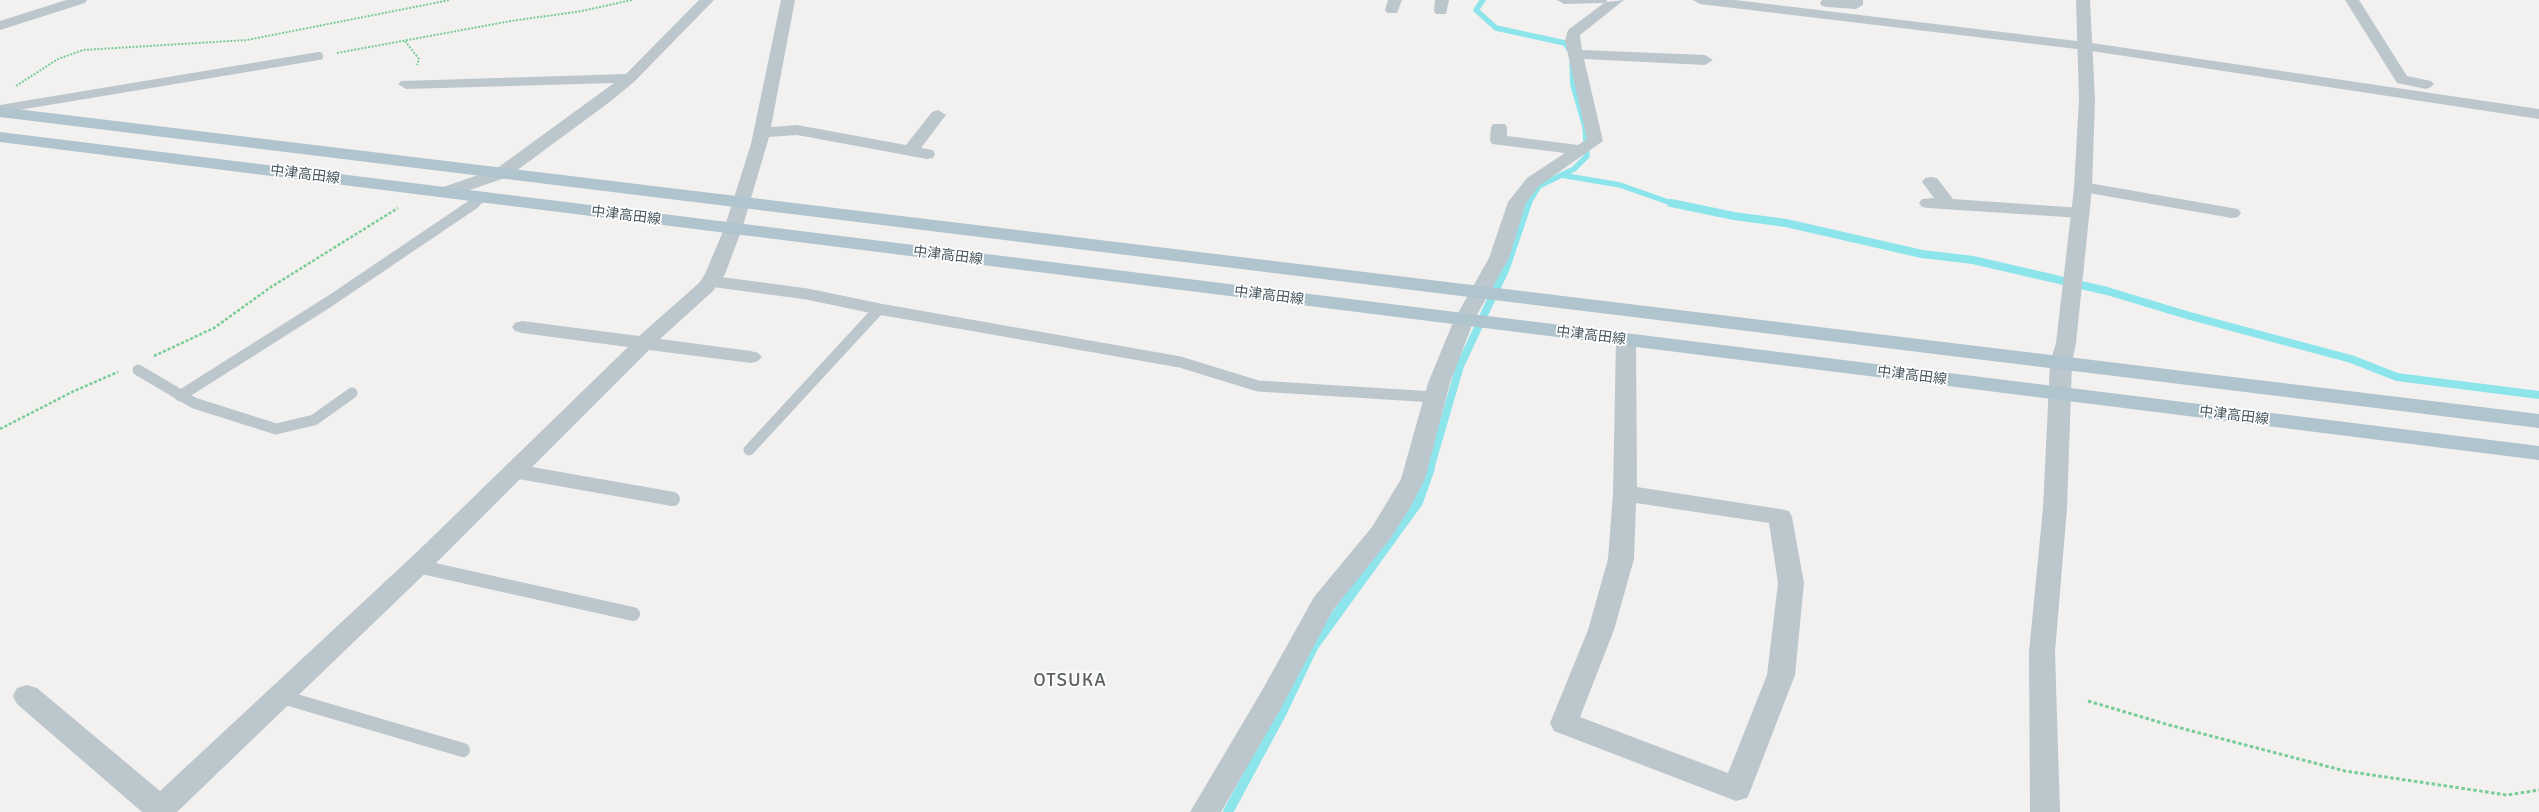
<!DOCTYPE html>
<html>
<head>
<meta charset="utf-8">
<style>
	body { margin:0 }
	canvas { display:block; background:#f3f0f0 }
</style>
</head>
<body>
<canvas width="2539" height="812"></canvas>
<script>
const ctx = document.querySelector('canvas').getContext('2d');
ctx.lineJoin = 'round';
function toPath(rows) {
  const path = new Path2D();
  for (const r of rows) {
    path.moveTo(r[0], r[1]);
    for (let i = 2; i < r.length; i += 2) path.lineTo(r[i], r[i + 1]);
  }
  return path;
}
function trace(path, color, width, dash) {
  ctx.strokeStyle = color;
  ctx.lineWidth = width;
  ctx.lineCap = dash ? 'butt' : 'round';
  ctx.setLineDash(dash || []);
  ctx.stroke(path);
}
function fillPath(path, color) {
  ctx.fillStyle = color;
  ctx.fill(path, 'evenodd');
}
function write(font, color, halo, rows, align = 'center') {
  ctx.font = font + ' Signika,"Noto Sans JP",sans-serif';
  ctx.lineWidth = 3.5;
  ctx.setLineDash([]);
  ctx.textBaseline = 'middle';
  ctx.strokeStyle = halo;
  ctx.fillStyle = color;
  for (const [text, x, y, turn = 0] of rows) {
    ctx.save();
    ctx.translate(x, y);
    ctx.rotate((+turn || 0) * Math.PI / 180);
    ctx.textAlign = isNaN(turn) ? turn : align;
    if (halo) ctx.strokeText(text, 0, 0);
    ctx.fillText(text, 0, 0);
    ctx.restore();
  }
}
const streamFar2 = toPath([
	[1483,0,1476,10,1496,28,1565,43,1571,52],
	[1561,175,1620,185,1674,204],
	[1528,204,1539,186,1574,169,1587,156,1585,127,1573,85,1572,64]
]);
const streamFar1 = toPath([
	[1671,203,1734,216,1786,223,1922,254,1973,260,2107,291,2190,316,2351,359,2397,377,2539,395],
	[1430,469,1460,366,1506,268,1528,203]
]);
const stream = toPath([
	[1228,812,1282,712,1313,647,1418,502,1430,468]
]);
const pathFar2 = toPath([
	[405,41,419,59,417,65],
	[337,53,511,21,582,11,632,0],
	[16,86,58,59,83,50,247,40,450,0]
]);
const pathFar1 = toPath([
	[154,356,214,328,271,287,398,208],
	[0,429,72,392,118,372]
]);
const path = toPath([
	[2088,701,2169,725,2345,771,2507,795,2539,790]
]);
const serviceFar2 = toPath([
	[0,109,319,56],
	[474,204,483,198]
]);
const serviceFar1 = toPath([
	[710,281,807,294,879,309,1180,362,1258,386,1434,397],
	[138,370,194,403,276,429,314,420,352,393],
	[180,396,330,301,475,203],
	[749,450,879,309]
]);
const service = toPath([
	[514,471,673,499],
	[417,566,633,614],
	[279,696,463,750]
]);
const minor = toPath([
	[66,0,87,0,85,3,0,30,0,21,66,0],
	[699,0,714,0,634,82,611,101,508,177,449,197,437,197,434,193,437,189,496,169,614,83,406,89,398,84,401,81,626,74,699,0],
	[781,0,795,0,771,127,797,125,906,145,932,112,938,110,946,115,921,148,933,150,935,154,933,158,927,159,797,135,769,137,742,229,725,274,713,291,660,339,751,351,758,353,762,357,758,361,751,363,649,350,437,562,177,812,142,812,17,704,13,696,17,688,27,685,37,688,160,791,419,550,628,347,522,333,515,331,512,327,515,323,522,321,639,336,699,283,705,274,724,229,751,144,781,0],
	[1388,0,1402,0,1397,13,1387,13,1385,10,1388,0],
	[1435,0,1449,0,1446,14,1436,14,1434,11,1435,0],
	[1557,0,1607,0,1606,2,1624,0,1580,35,1582,50,1705,55,1713,60,1705,65,1584,59,1603,141,1539,186,1526,203,1509,258,1474,320,1450,383,1425,479,1410,508,1390,539,1333,610,1280,710,1221,812,1190,812,1260,694,1314,597,1372,527,1401,479,1428,383,1454,320,1489,258,1508,202,1527,178,1565,153,1492,144,1490,140,1491,127,1493,124,1505,124,1507,127,1507,136,1578,145,1587,139,1565,41,1568,30,1604,3,1564,4,1557,0],
	[1693,0,1735,0,2085,42,2539,109,2539,119,2085,50,1700,4,1693,0],
	[1822,0,1863,0,1863,5,1856,9,1827,7,1822,6,1820,3,1822,0],
	[2345,0,2359,0,2407,76,2431,81,2434,84,2431,87,2426,89,2397,83,2345,0],
	[1931,177,1937,178,1953,199,2081,208,2087,209,2090,213,2087,217,2081,218,1928,208,1922,207,1919,203,1922,199,1934,198,1922,182,1925,178,1931,177],
	[2083,182,2232,208,2238,209,2241,213,2238,217,2232,218,2077,191,2074,187,2077,183,2083,182],
	[1626,334,1633,336,1636,340,1637,487,1780,509,1789,511,1792,517,1804,583,1795,675,1751,789,1747,798,1736,801,1554,731,1550,723,1588,630,1608,559,1613,493,1616,340,1619,336,1626,334],
	[1636,503,1769,523,1778,583,1767,675,1728,773,1580,717,1614,630,1634,559,1636,503]
]);
const tertiary = toPath([
	[2076,0,2090,0,2095,100,2092,188,2076,343,2072,363,2067,508,2055,652,2060,812,2030,812,2029,652,2043,508,2050,363,2056,343,2074,188,2079,100,2076,0]
]);
const primary = toPath([
	[0,107,2539,414,2539,428,0,117,0,107],
	[0,132,2539,446,2539,460,0,142,0,132]
]);
const streetNames = [
	["中津高田線",305,175,7],
	["中津高田線",626,216,7],
	["中津高田線",948,256,7],
	["中津高田線",1269,296,7],
	["中津高田線",1591,336,7],
	["中津高田線",1912,376,7],
	["中津高田線",2234,416,7]
];
const nearQuarternames = [
	["OTSUKA",1070,681]
];
trace(streamFar2, '#8de5ec', 5.5);
trace(streamFar1, '#8de5ec', 8);
trace(stream, '#8de5ec', 10);
trace(pathFar2, '#78cd97', 2, [2, 1.5]);
trace(pathFar1, '#78cd97', 2.5, [3, 2]);
trace(path, '#78cd97', 3, [3.5, 2.5]);
trace(serviceFar2, '#bcc7cd', 8);
trace(serviceFar1, '#bcc7cd', 11);
trace(service, '#bcc7cd', 14);
fillPath(minor, '#bcc7cd');
fillPath(tertiary, '#bcc7cd');
fillPath(primary, '#b0c4ce');
write('14px', '#48565e', '#fff', streetNames);
ctx.letterSpacing = '1px';
write('19px', '#5d6265', '#fff', nearQuarternames);
ctx.letterSpacing = '0px';
</script>
</body>
</html>
